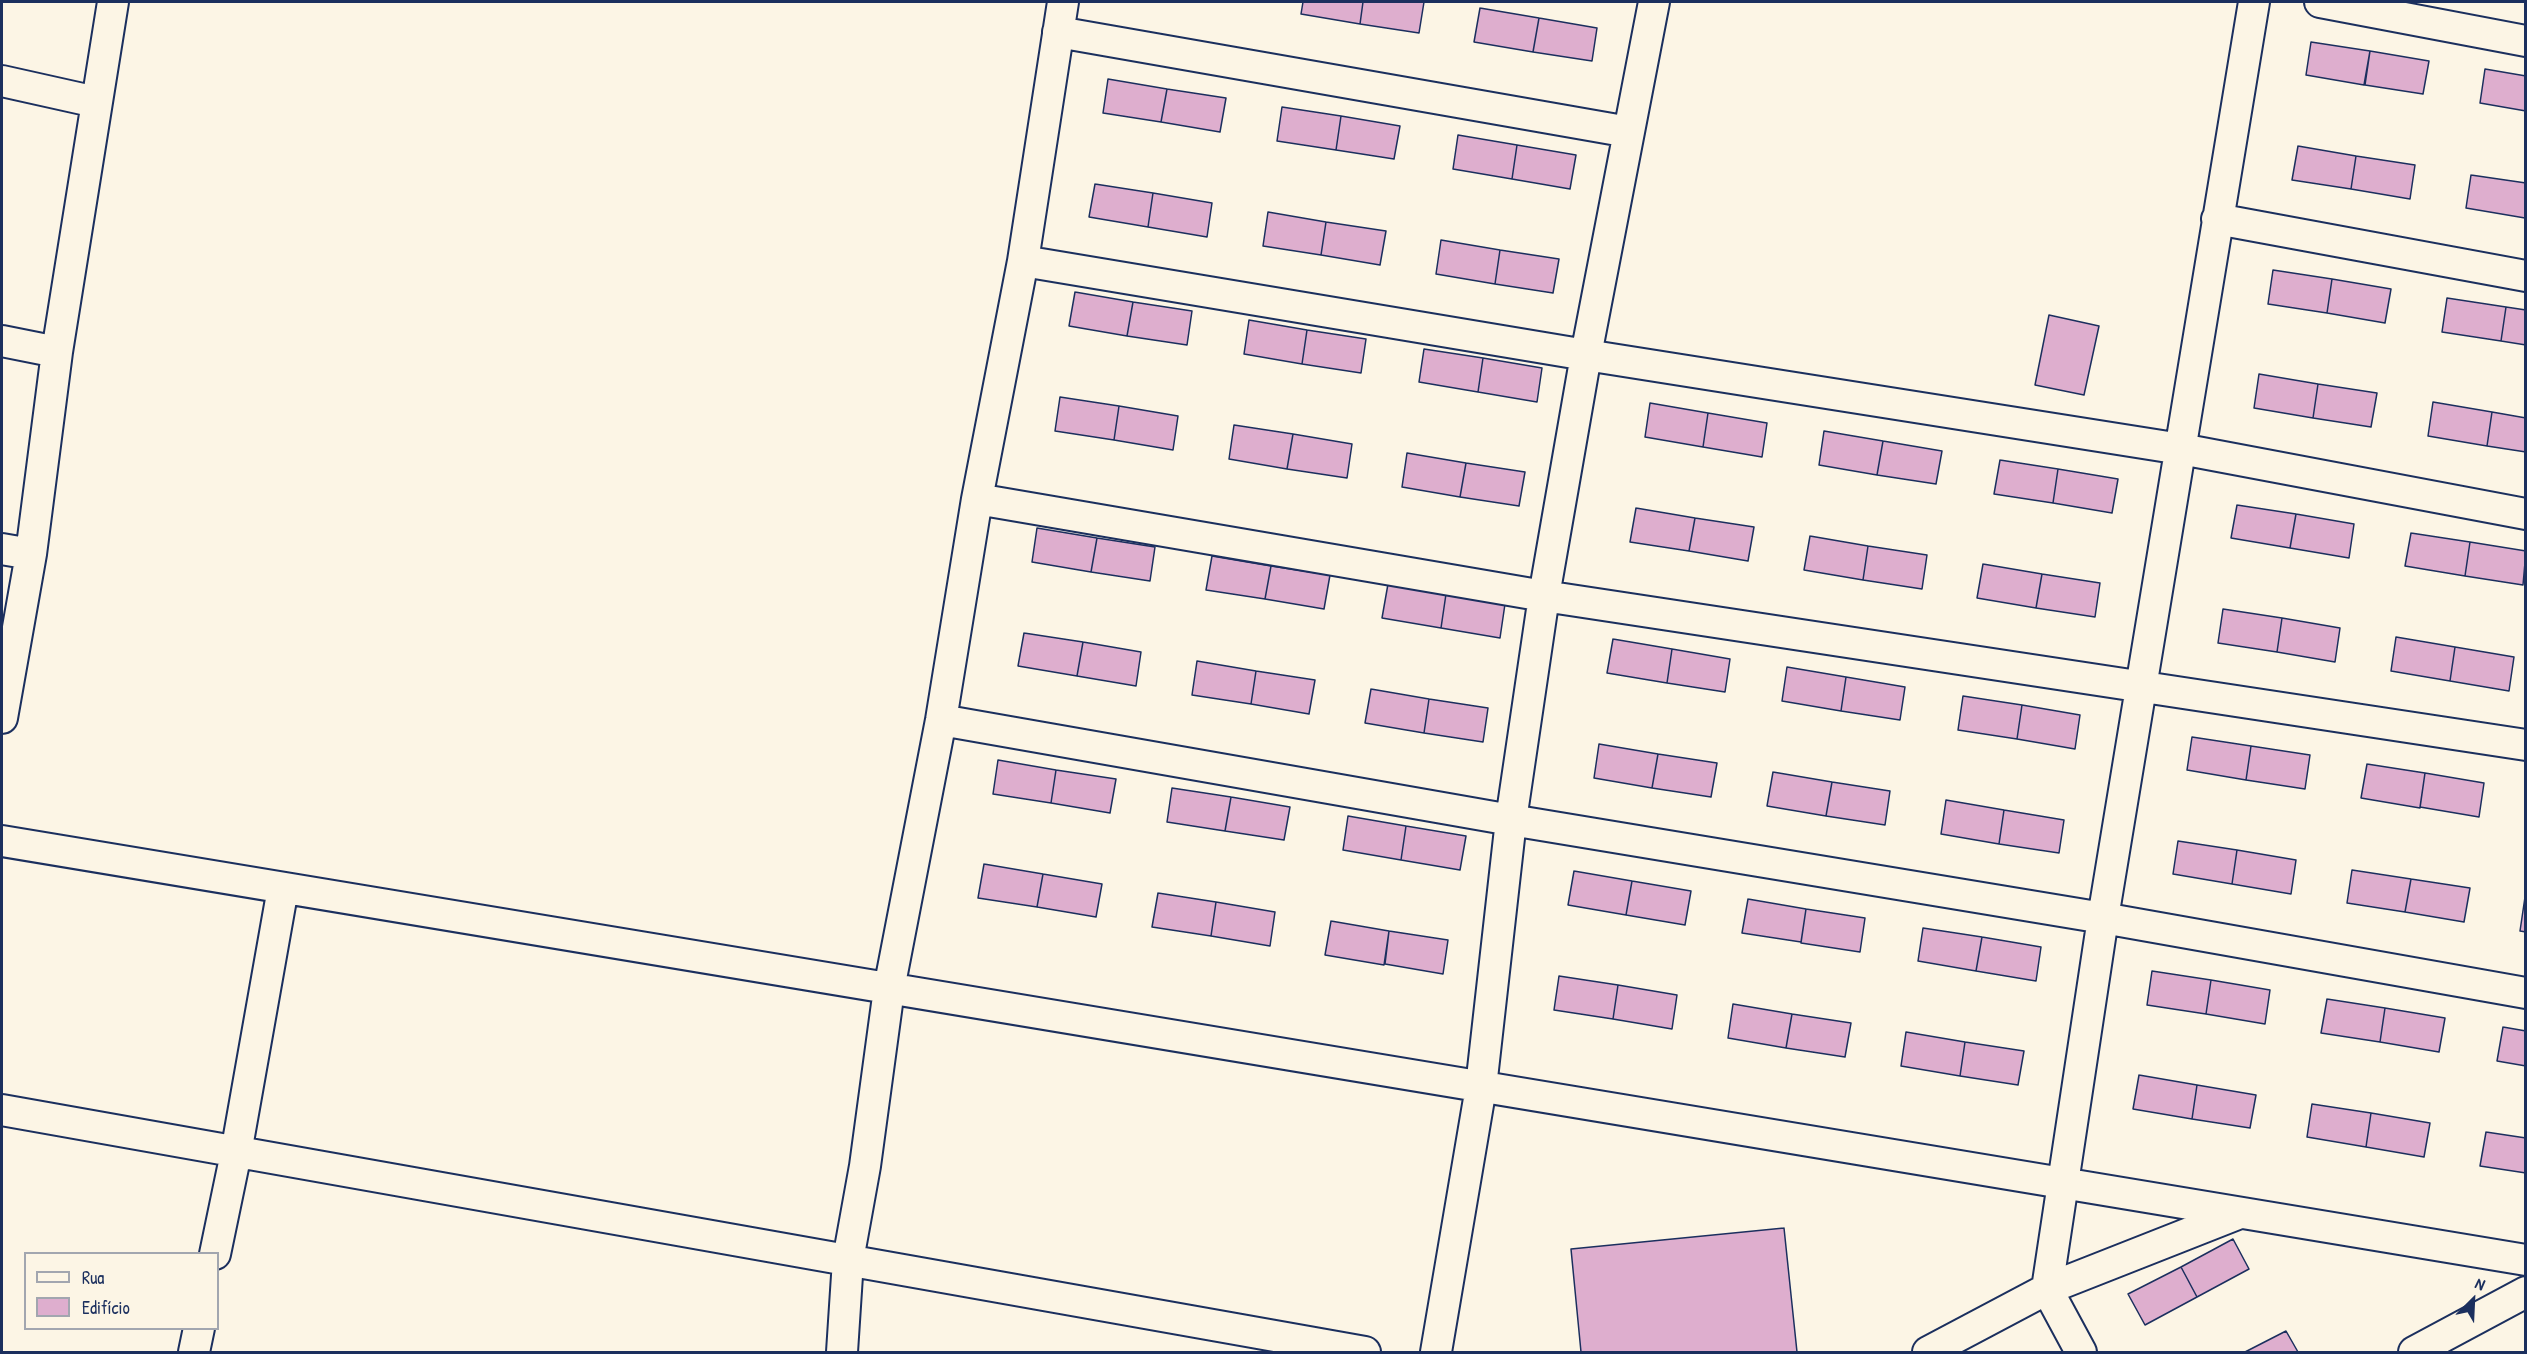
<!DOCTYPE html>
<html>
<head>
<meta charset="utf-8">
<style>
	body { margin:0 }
	#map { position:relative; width:2527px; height:1354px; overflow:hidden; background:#fcf5e5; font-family:"Patrick Hand",sans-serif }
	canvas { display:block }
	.frame { position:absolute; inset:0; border:3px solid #1b2f5e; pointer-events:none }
	.legend { position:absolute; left:24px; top:1252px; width:195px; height:78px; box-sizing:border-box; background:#fcf5e5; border:2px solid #a2a6af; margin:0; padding:8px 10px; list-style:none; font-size:18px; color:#1b2f5e }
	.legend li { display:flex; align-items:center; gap:12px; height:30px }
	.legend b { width:30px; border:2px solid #a2a6af }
	.north { position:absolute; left:2443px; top:1270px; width:60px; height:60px; -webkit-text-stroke:4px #fcf5e5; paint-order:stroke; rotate:24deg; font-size:16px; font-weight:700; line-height:24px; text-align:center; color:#1b2f5e }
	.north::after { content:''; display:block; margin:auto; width:21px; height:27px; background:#1b2f5e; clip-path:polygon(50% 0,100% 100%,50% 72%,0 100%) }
</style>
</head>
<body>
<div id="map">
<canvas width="2527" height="1354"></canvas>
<div class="frame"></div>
<ul class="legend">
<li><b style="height:8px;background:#fcf5e5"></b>Rua</li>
<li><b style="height:16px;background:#deaece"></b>Edifício</li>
</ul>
<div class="north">N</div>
</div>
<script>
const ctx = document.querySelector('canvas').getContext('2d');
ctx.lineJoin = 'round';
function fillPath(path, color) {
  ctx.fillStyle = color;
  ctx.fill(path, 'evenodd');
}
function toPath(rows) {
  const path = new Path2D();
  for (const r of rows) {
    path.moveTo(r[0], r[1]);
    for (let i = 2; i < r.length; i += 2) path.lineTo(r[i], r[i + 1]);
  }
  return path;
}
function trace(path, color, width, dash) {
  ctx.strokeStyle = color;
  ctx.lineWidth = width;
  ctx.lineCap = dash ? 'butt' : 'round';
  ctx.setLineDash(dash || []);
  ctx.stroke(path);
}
const building = toPath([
	[1303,2,1363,2,1360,24,1301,14,1303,2],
	[1363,2,1424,2,1419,33,1360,24,1363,2],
	[1480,8,1539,18,1533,52,1474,42,1480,8],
	[1539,18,1597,28,1592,61,1533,52,1539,18],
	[2311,42,2370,51,2364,85,2306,75,2311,42],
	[2370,51,2429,61,2423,94,2365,85,2370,51],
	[2485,69,2526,76,2526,111,2480,103,2485,69],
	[1108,79,1167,89,1161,122,1103,113,1108,79],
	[1167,89,1226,98,1220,132,1161,122,1167,89],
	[1282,107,1341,116,1336,150,1277,141,1282,107],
	[1341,116,1400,126,1394,159,1336,150,1341,116],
	[1458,135,1517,145,1512,179,1453,169,1458,135],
	[1517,145,1576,155,1570,189,1512,179,1517,145],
	[2298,146,2356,156,2351,189,2292,180,2298,146],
	[2356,156,2415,165,2410,199,2351,189,2356,156],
	[2471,175,2526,183,2525,218,2466,208,2471,175],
	[1095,184,1153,193,1148,227,1089,217,1095,184],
	[1153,193,1212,203,1207,237,1148,227,1153,193],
	[1268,212,1326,222,1321,255,1263,246,1268,212],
	[1326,222,1386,231,1380,265,1321,255,1326,222],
	[1441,240,1500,250,1495,284,1436,274,1441,240],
	[1500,250,1559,259,1553,293,1495,284,1500,250],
	[2273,270,2332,279,2327,313,2268,304,2273,270],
	[2332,279,2391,289,2385,323,2327,313,2332,279],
	[1075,292,1133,302,1127,336,1069,326,1075,292],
	[2447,298,2506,307,2501,341,2442,332,2447,298],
	[1133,302,1192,311,1187,345,1127,336,1133,302],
	[2506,307,2526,310,2526,345,2501,341,2506,307],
	[2049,315,2099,326,2084,395,2035,385,2049,315],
	[1249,320,1307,330,1302,364,1244,354,1249,320],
	[1307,330,1366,339,1361,373,1302,364,1307,330],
	[1424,349,1483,358,1478,392,1419,382,1424,349],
	[1483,358,1542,368,1537,402,1478,392,1483,358],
	[2259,374,2318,384,2313,418,2254,408,2259,374],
	[2318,384,2377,393,2371,427,2313,418,2318,384],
	[1060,397,1119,406,1114,440,1055,431,1060,397],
	[2433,402,2492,412,2487,446,2428,436,2433,402],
	[1650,403,1708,413,1703,447,1645,437,1650,403],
	[1119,406,1178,416,1173,450,1114,440,1119,406],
	[2492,412,2526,418,2526,452,2487,446,2492,412],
	[1708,413,1767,423,1762,457,1703,447,1708,413],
	[1234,425,1293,434,1287,469,1229,459,1234,425],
	[1824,431,1883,441,1877,475,1819,465,1824,431],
	[1293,434,1352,444,1347,478,1287,469,1293,434],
	[1883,441,1942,451,1936,484,1877,475,1883,441],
	[1407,453,1466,463,1460,497,1402,487,1407,453],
	[2000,460,2058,469,2053,503,1994,494,2000,460],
	[1466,463,1525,472,1519,506,1460,497,1466,463],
	[2058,469,2118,479,2112,513,2053,503,2058,469],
	[2237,505,2296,514,2290,548,2231,538,2237,505],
	[1636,508,1695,518,1689,551,1630,542,1636,508],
	[2296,514,2354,524,2349,558,2290,548,2296,514],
	[1695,518,1754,527,1748,561,1689,551,1695,518],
	[1037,528,1097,538,1091,572,1032,562,1037,528],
	[2411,533,2470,542,2465,576,2405,566,2411,533],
	[1810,536,1868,546,1863,580,1804,570,1810,536],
	[1097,538,1155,547,1150,581,1091,572,1097,538],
	[2470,542,2526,551,2523,585,2465,576,2470,542],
	[1868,546,1927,555,1922,589,1863,580,1868,546],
	[1212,556,1271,566,1265,599,1206,590,1212,556],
	[1983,564,2042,574,2036,608,1977,598,1983,564],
	[1271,566,1330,575,1324,609,1265,599,1271,566],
	[2042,574,2100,583,2095,617,2036,608,2042,574],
	[1388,584,1446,594,1441,628,1382,618,1388,584],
	[1446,594,1505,604,1500,638,1441,628,1446,594],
	[2223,609,2282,618,2277,652,2218,643,2223,609],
	[2282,618,2340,628,2335,662,2277,652,2282,618],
	[1024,633,1083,642,1077,676,1018,666,1024,633],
	[2396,637,2455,647,2450,681,2391,671,2396,637],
	[1613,639,1672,649,1667,683,1607,673,1613,639],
	[1083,642,1141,652,1136,686,1077,676,1083,642],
	[2455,647,2514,657,2509,691,2450,681,2455,647],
	[1672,649,1730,659,1725,692,1667,683,1672,649],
	[1197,661,1256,671,1251,704,1192,695,1197,661],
	[1787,667,1846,677,1841,711,1782,701,1787,667],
	[1256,671,1315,680,1309,714,1251,704,1256,671],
	[1846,677,1905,687,1900,720,1841,711,1846,677],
	[1371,689,1429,699,1424,733,1365,723,1371,689],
	[1963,696,2022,705,2017,739,1958,730,1963,696],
	[1429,699,1488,708,1483,742,1424,733,1429,699],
	[2022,705,2080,715,2075,749,2017,739,2022,705],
	[2192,737,2251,746,2246,780,2187,770,2192,737],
	[1599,744,1658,754,1652,788,1594,778,1599,744],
	[2251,746,2310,755,2305,789,2246,780,2251,746],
	[1658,754,1717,763,1711,797,1652,788,1658,754],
	[998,760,1056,770,1051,803,993,794,998,760],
	[2367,764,2425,773,2420,808,2361,798,2367,764],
	[1056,770,1116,779,1110,813,1051,803,1056,770],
	[1773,772,1832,782,1826,816,1767,806,1773,772],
	[2425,773,2484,783,2479,817,2420,807,2425,773],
	[1832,782,1890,791,1885,825,1826,816,1832,782],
	[1172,788,1231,797,1225,831,1167,822,1172,788],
	[1231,797,1290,807,1284,840,1225,831,1231,797],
	[1946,800,2004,810,1999,844,1941,834,1946,800],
	[2004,810,2064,820,2059,853,1999,844,2004,810],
	[1348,816,1406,826,1401,860,1343,850,1348,816],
	[1406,826,1466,836,1460,870,1401,860,1406,826],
	[2178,841,2237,850,2232,884,2173,874,2178,841],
	[2237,850,2296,860,2291,894,2232,884,2237,850],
	[984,864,1043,874,1037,907,978,898,984,864],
	[2352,870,2411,879,2405,912,2347,903,2352,870],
	[1574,871,1632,881,1626,915,1568,905,1574,871],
	[1043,874,1102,884,1096,917,1037,907,1043,874],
	[2411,879,2470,888,2464,922,2405,912,2411,879],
	[1632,881,1691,891,1685,925,1626,915,1632,881],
	[1158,893,1216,902,1211,936,1152,927,1158,893],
	[2525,897,2526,897,2526,932,2520,931,2525,897],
	[1748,899,1806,909,1801,942,1742,933,1748,899],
	[1216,902,1275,912,1270,946,1211,936,1216,902],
	[1806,909,1865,918,1860,952,1801,943,1806,909],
	[1331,921,1389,931,1384,965,1325,955,1331,921],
	[1923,928,1982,937,1976,971,1918,961,1923,928],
	[1389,931,1448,940,1443,974,1385,964,1389,931],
	[1982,937,2041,947,2036,981,1976,971,1982,937],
	[2152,971,2211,980,2206,1014,2147,1005,2152,971],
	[1559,976,1618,985,1613,1019,1554,1010,1559,976],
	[2211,980,2270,990,2265,1024,2206,1014,2211,980],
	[1618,985,1677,995,1672,1029,1613,1019,1618,985],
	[2327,999,2385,1008,2380,1042,2321,1033,2327,999],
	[1733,1004,1792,1014,1786,1048,1728,1038,1733,1004],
	[2385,1008,2445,1018,2439,1052,2380,1042,2385,1008],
	[1792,1014,1851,1023,1845,1057,1786,1048,1792,1014],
	[2503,1027,2526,1031,2526,1066,2497,1061,2503,1027],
	[1906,1032,1965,1042,1960,1076,1901,1066,1906,1032],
	[1965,1042,2024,1051,2018,1085,1960,1076,1965,1042],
	[2139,1075,2197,1085,2192,1119,2133,1109,2139,1075],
	[2197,1085,2256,1095,2250,1128,2192,1119,2197,1085],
	[2312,1104,2371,1113,2366,1147,2307,1137,2312,1104],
	[2371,1113,2430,1123,2424,1157,2366,1147,2371,1113],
	[2486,1132,2526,1138,2526,1173,2480,1166,2486,1132],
	[1784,1228,1797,1352,1581,1352,1571,1249,1784,1228],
	[2233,1239,2249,1269,2197,1297,2181,1267,2233,1239],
	[2181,1267,2197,1297,2145,1325,2128,1294,2181,1267],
	[2286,1331,2298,1352,2245,1352,2286,1331]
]);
const minor = toPath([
	[2320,2,2526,41],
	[1058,32,1629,132],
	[2,81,96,102],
	[2217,219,2526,276],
	[1023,261,1586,355,2181,449,2526,514],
	[2,341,57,352],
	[977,499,1544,596,2526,745],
	[2,549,31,554],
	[2,718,31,554,57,352,113,2],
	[941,720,1511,820,2103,918,2526,993],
	[2,841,2526,1260],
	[2,1110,1365,1352],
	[215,1254,236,1153,283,888],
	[194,1352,199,1328],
	[842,1352,848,1260,865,1166,889,989,941,720,977,499,1023,261,1063,2],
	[1436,1352,1481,1087,1511,820,1544,596,1586,355,1654,2],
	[1928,1352,2047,1289,2240,1213],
	[2081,1352,2047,1289,2103,918,2254,2],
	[2414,1352,2526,1292]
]);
fillPath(building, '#deaece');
trace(building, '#1b2f5e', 1.5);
trace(minor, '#1b2f5e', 34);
trace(minor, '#fcf5e5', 30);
</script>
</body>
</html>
